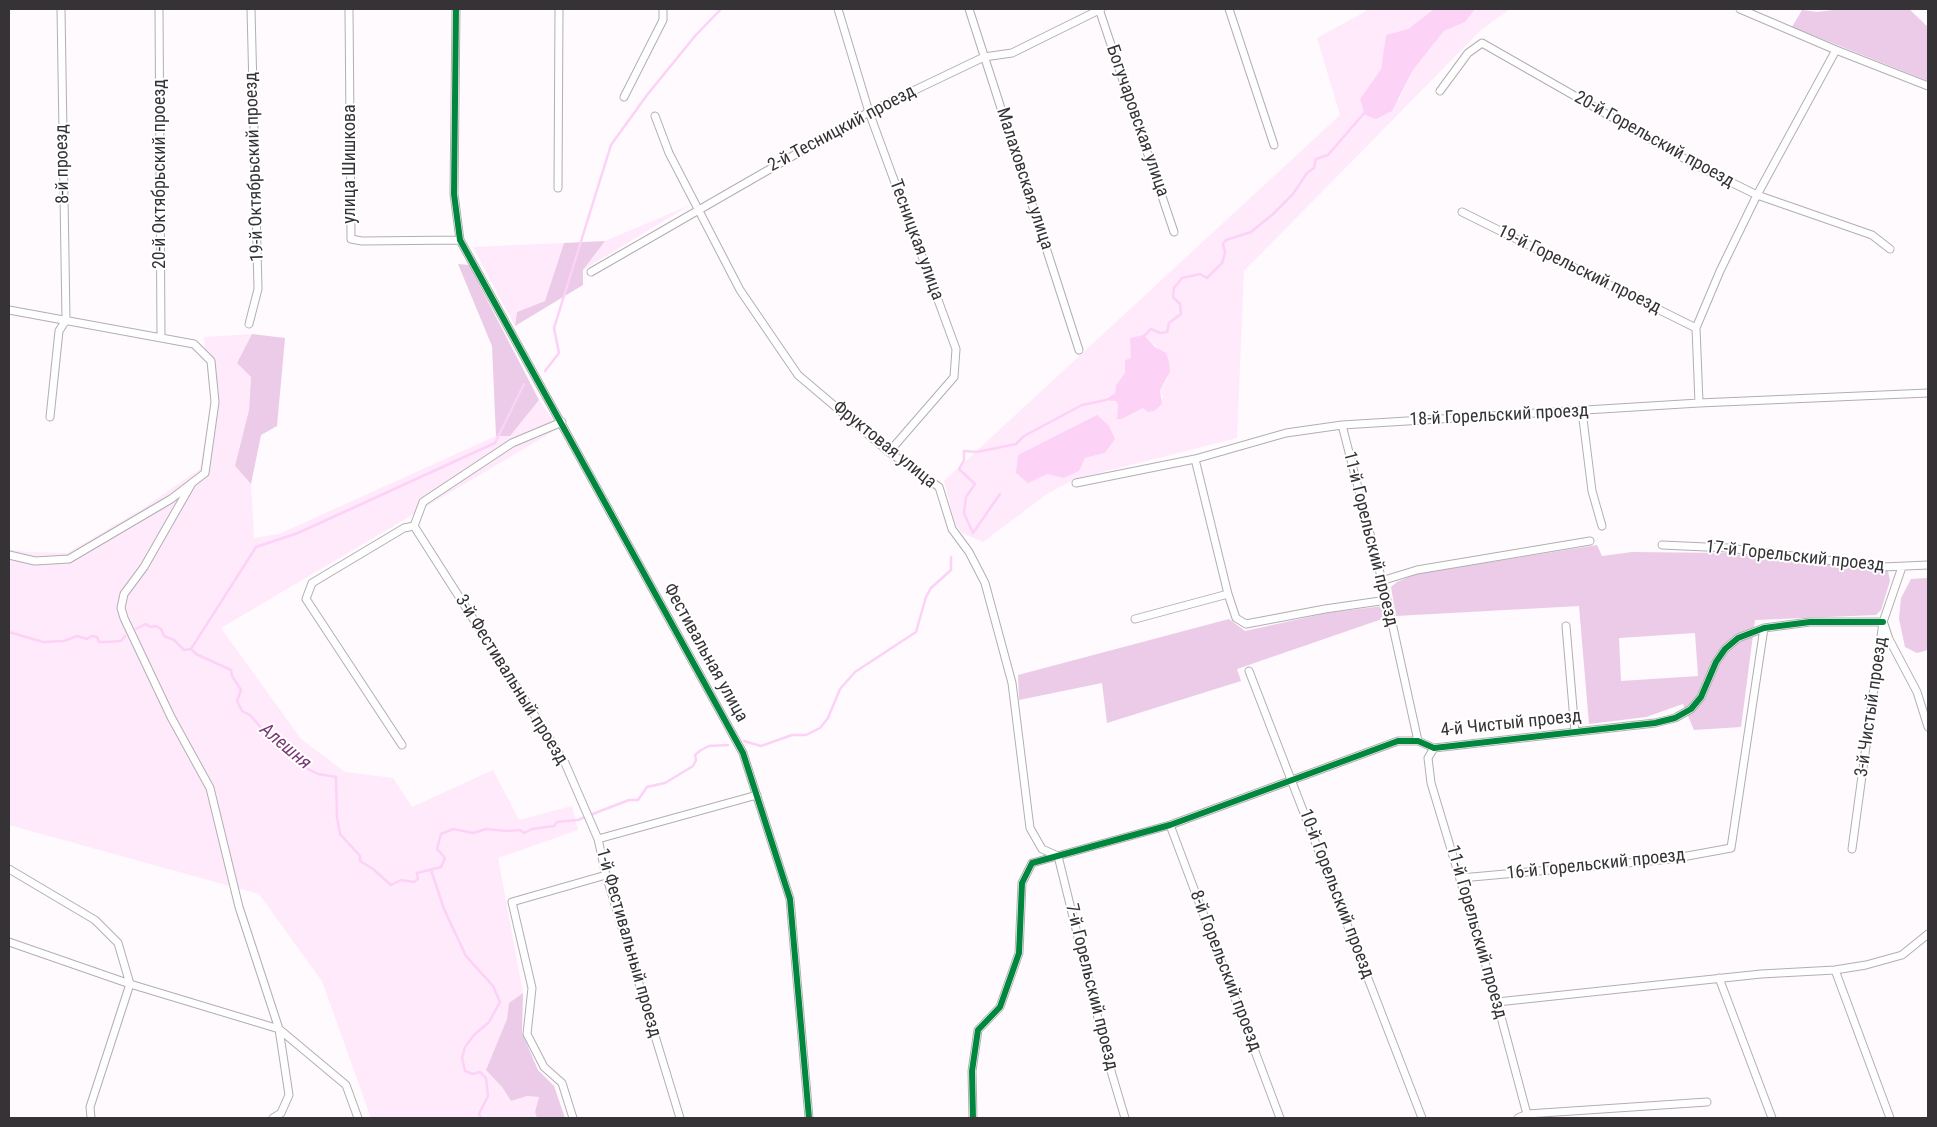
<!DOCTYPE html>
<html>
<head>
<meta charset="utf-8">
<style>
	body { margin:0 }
	#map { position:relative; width:1937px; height:1127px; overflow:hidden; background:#fefafd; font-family:"Roboto Condensed",sans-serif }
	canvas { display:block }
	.frame { position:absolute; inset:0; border:10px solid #353335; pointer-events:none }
</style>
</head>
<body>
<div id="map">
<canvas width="1937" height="1127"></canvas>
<div class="frame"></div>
</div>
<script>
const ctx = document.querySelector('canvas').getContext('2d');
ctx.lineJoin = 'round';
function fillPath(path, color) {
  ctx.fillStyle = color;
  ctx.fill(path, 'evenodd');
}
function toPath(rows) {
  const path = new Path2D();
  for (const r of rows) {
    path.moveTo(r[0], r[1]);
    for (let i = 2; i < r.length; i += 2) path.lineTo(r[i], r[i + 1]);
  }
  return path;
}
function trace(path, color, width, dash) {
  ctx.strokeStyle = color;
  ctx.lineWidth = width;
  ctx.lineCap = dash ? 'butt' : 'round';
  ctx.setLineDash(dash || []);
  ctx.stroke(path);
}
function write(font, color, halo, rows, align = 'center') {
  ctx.font = font + ' "Roboto Condensed",sans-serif';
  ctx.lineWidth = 4;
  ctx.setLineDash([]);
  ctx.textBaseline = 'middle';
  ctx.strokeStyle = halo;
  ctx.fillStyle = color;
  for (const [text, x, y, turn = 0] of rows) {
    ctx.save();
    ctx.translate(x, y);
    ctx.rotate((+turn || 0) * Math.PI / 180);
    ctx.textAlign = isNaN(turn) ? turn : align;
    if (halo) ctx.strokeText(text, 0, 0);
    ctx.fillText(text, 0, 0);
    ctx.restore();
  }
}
const green = toPath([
	[1370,9,1434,9,1408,29,1386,35,1381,69,1360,99,1399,100,1413,70,1444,31,1465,22,1475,9,1510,9,1482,29,1244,271,1237,438,1075,479,1047,494,983,542,962,533,955,524,944,481,1340,115,1317,38],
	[1144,335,1160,350,1168,378,1160,390,1163,398,1122,419,1117,418,1118,404,1106,397,1115,393,1116,385,1125,373,1125,360,1131,358],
	[1115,439,1105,453,1085,458,1063,478,1047,474],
	[690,205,583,270,605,241],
	[564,243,545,301,517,312,515,326,473,247],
	[252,334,237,363,251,377,249,410,235,466,251,484,254,538,279,534,496,436,510,436,539,400,559,428,221,628,301,739,345,772,393,778,412,807,493,770,519,820,572,806,578,830,498,858,523,993,509,1003,507,1019,486,1070,502,1087,511,1101,527,1096,539,1097,535,1112,537,1118,371,1118,322,981,259,894,9,825,9,549,26,552,67,553,142,509,200,469,211,402,204,337]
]);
const forest = toPath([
	[1841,9,1909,9,1928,27,1928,81,1792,27,1802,10,1817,12],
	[605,241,583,270,583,285,515,326,517,312,545,301,564,243],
	[458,264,469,265,539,400,510,436,496,436,492,346],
	[252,334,285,338,277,426,261,435,251,484,235,466,249,410,251,377,237,363],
	[1597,545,1602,556,1632,552,1725,553,1888,571,1890,581,1881,610,1876,615,1755,620,1741,727,1694,730,1683,704,1646,717,1589,724,1579,606,1396,616,1391,587,1397,582,1416,574],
	[1695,633,1698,676,1621,681,1619,638],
	[1928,578,1928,650,1917,653,1905,647,1899,619,1901,598,1911,579],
	[1383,606,1385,618,1237,669,1241,681,1107,723,1102,683,1019,700,1018,675,1229,619,1245,631,1327,613],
	[523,993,522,1033,538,1070,554,1086,565,1118,537,1118,535,1112,539,1097,527,1096,511,1101,502,1087,486,1070,507,1019,509,1003]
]);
const water = toPath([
	[1434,9,1475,9,1465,22,1444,31,1413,70,1392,111,1376,119,1365,115,1360,99,1381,69,1386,35,1408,29],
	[1144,335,1155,347,1166,353,1169,362,1170,372,1160,390,1162,404,1154,411,1148,412,1143,408,1122,419,1117,419,1118,404,1115,401,1104,400,1115,393,1116,385,1125,373,1125,360,1131,358,1130,338],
	[1097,415,1109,426,1115,439,1105,453,1085,458,1079,471,1063,478,1047,474,1028,483,1016,473,1018,455]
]);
const stream = toPath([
	[1143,337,1151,329,1160,333,1167,332,1169,323,1181,314,1180,304,1173,297,1174,288,1182,278,1200,274,1207,278,1222,263,1225,253,1223,244,1226,240,1251,232,1273,214,1293,194,1307,173,1314,168,1316,159,1328,155,1366,111],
	[545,371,559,353,554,328,611,145,647,95,695,36,721,9],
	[973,533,964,513,966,497,975,484,959,469,964,460,964,451,977,452,1016,444,1024,436,1082,405,1106,400],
	[973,533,1000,494],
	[136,629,146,624,150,627,156,626,161,629,164,636,174,640,184,650,191,649,196,654,231,670,232,676,241,690,237,701,242,711,250,715,265,732,275,735,283,740,300,765,318,774,336,777,337,818,340,834,360,856,360,861,373,869,391,885,401,880,414,882,418,879,417,873,441,867,445,858,437,849,441,834,453,829,473,833,486,829,506,831,520,830,524,833,532,829,554,826,557,822,578,820,585,817],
	[9,632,43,642,64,641,77,636,87,639,92,636,97,637,99,642,107,642,121,641,125,636],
	[191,649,256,547,298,533,495,443,524,384],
	[744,741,761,746,792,735,806,735,820,728,828,718,840,689,855,672,916,632,926,597,931,588,951,570,951,557],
	[590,815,629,800,638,800,647,787,665,783,693,766,696,760,695,755,701,750,709,746,728,745],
	[431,870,444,909,466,956,493,986,500,1002,489,1022,474,1035,465,1047,462,1058,465,1071,473,1074,480,1072,486,1078,488,1096,479,1114,481,1118]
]);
const street = toPath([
	[159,9,161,338],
	[349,9,351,239,362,241,460,240],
	[456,9,454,194,460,240,743,753,790,899,809,1118],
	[838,9,869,112,956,349,954,377,889,452],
	[969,9,1079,350],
	[1099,9,1174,232],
	[1229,9,1274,145],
	[1740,9,1836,50,1928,86],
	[1440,91,1468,53,1482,43,1694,164,1757,195,1872,235,1890,249],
	[624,97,663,20,663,9],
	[655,116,669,153,740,290,798,375,889,452,939,487,952,529,969,552,985,583,1012,683,1030,828,1042,849,1058,856],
	[558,188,559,9],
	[1462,212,1696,328],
	[591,272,869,112,984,57,1012,53,1101,9],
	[9,310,194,344,211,361,215,402,205,473,171,499,69,559,35,561,9,555],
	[249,324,258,289,251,9],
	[1699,403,1696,328,1720,271,1757,195,1836,50],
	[1582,411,1592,491,1602,526],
	[50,417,59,331,66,320,61,9],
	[1342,425,1387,600,1418,741],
	[1195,459,1228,594],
	[1076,483,1195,459,1286,433,1342,425,1699,403,1928,393],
	[414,526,565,763,598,839,606,875,680,1118],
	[414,526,423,502,512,443,562,422],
	[1662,545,1728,548,1883,567,1928,565],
	[1381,581,1417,570,1590,541],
	[1135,619,1228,594,1236,618,1246,624,1325,609,1387,600],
	[1884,624,1889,639,1917,692,1928,727],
	[1566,626,1575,732],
	[1249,671,1422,1118],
	[402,745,306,599,312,583,404,528,414,526],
	[1434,748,1428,758,1431,783,1497,1002,1528,1118],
	[1170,825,1280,1118],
	[598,839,757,795],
	[1852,849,1883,622,1902,567],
	[1058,856,1111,1071,1125,1118],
	[9,869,95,920,118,943,130,984,279,1029,239,907,210,788,171,717,124,618,121,608,124,594,144,567,192,483],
	[1461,878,1671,859,1731,848,1764,628],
	[9,942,130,984,90,1107,91,1118],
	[1835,970,1866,965,1902,955,1928,934],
	[1719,978,1772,1118],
	[1497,1002,1761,974,1835,970,1890,1118],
	[279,1029,346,1085,358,1118],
	[273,1118,281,1113,289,1095,279,1029],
	[573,1118,562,1083,544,1067,527,1034,532,988,512,902,606,875],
	[973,1118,972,1071,978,1030,1000,1007,1019,953,1022,883,1032,863,1170,825,1398,741,1418,741,1434,748,1655,723,1675,718,1691,709,1701,697,1716,662,1725,649,1738,638,1764,628,1810,622,1883,622],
	[1518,1118,1527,1114,1707,1102]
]);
const cycleway = toPath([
	[456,9,454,194,460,240,743,753,790,899,809,1118],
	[973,1118,972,1071,978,1030,1000,1007,1019,953,1022,883,1032,863,1170,825,1398,741,1418,741,1434,748,1655,723,1675,718,1691,709,1701,697,1716,662,1725,649,1738,638,1764,628,1810,622,1883,622]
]);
const streetNames = [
	["Богучаровская улица",1137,121,71],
	["2-й Тесницкий проезд",842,129,-28],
	["20-й Горельский проезд",1654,140,29],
	["8-й проезд",63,164,-91],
	["улица Шишкова",350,164,-90],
	["19-й Октябрьский проезд",255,167,-92],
	["20-й Октябрьский проезд",160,174,-90],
	["Малаховская улица",1024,179,72],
	["Тесницкая улица",916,240,70],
	["19-й Горельский проезд",1579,270,26],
	["18-й Горельский проезд",1499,416,-3],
	["Фруктовая улица",884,445,39],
	["11-й Горельский проезд",1370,539,76],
	["17-й Горельский проезд",1795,557,6],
	["Фестивальная улица",705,653,61],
	["3-й Фестивальный проезд",511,680,58],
	["3-й Чистый проезд",1872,707,-82],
	["4-й Чистый проезд",1511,724,-6],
	["16-й Горельский проезд",1596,865,-6],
	["10-й Горельский проезд",1336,894,69],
	["11-й Горельский проезд",1476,932,74],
	["1-й Фестивальный проезд",628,943,74],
	["8-й Горельский проезд",1225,971,69],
	["7-й Горельский проезд",1091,987,76]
];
const waterNames = [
	["Алешня",285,747,40]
];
fillPath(green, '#feeafb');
fillPath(forest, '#ebcbe7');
fillPath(water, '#fcd2f7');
trace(stream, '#fcd2f7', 2.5);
trace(street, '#b2afb2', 9);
trace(street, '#fffeff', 7);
trace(cycleway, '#00873e', 6);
write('18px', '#353335', '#fff', streetNames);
write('italic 19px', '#7c3a77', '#fff', waterNames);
</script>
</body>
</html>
